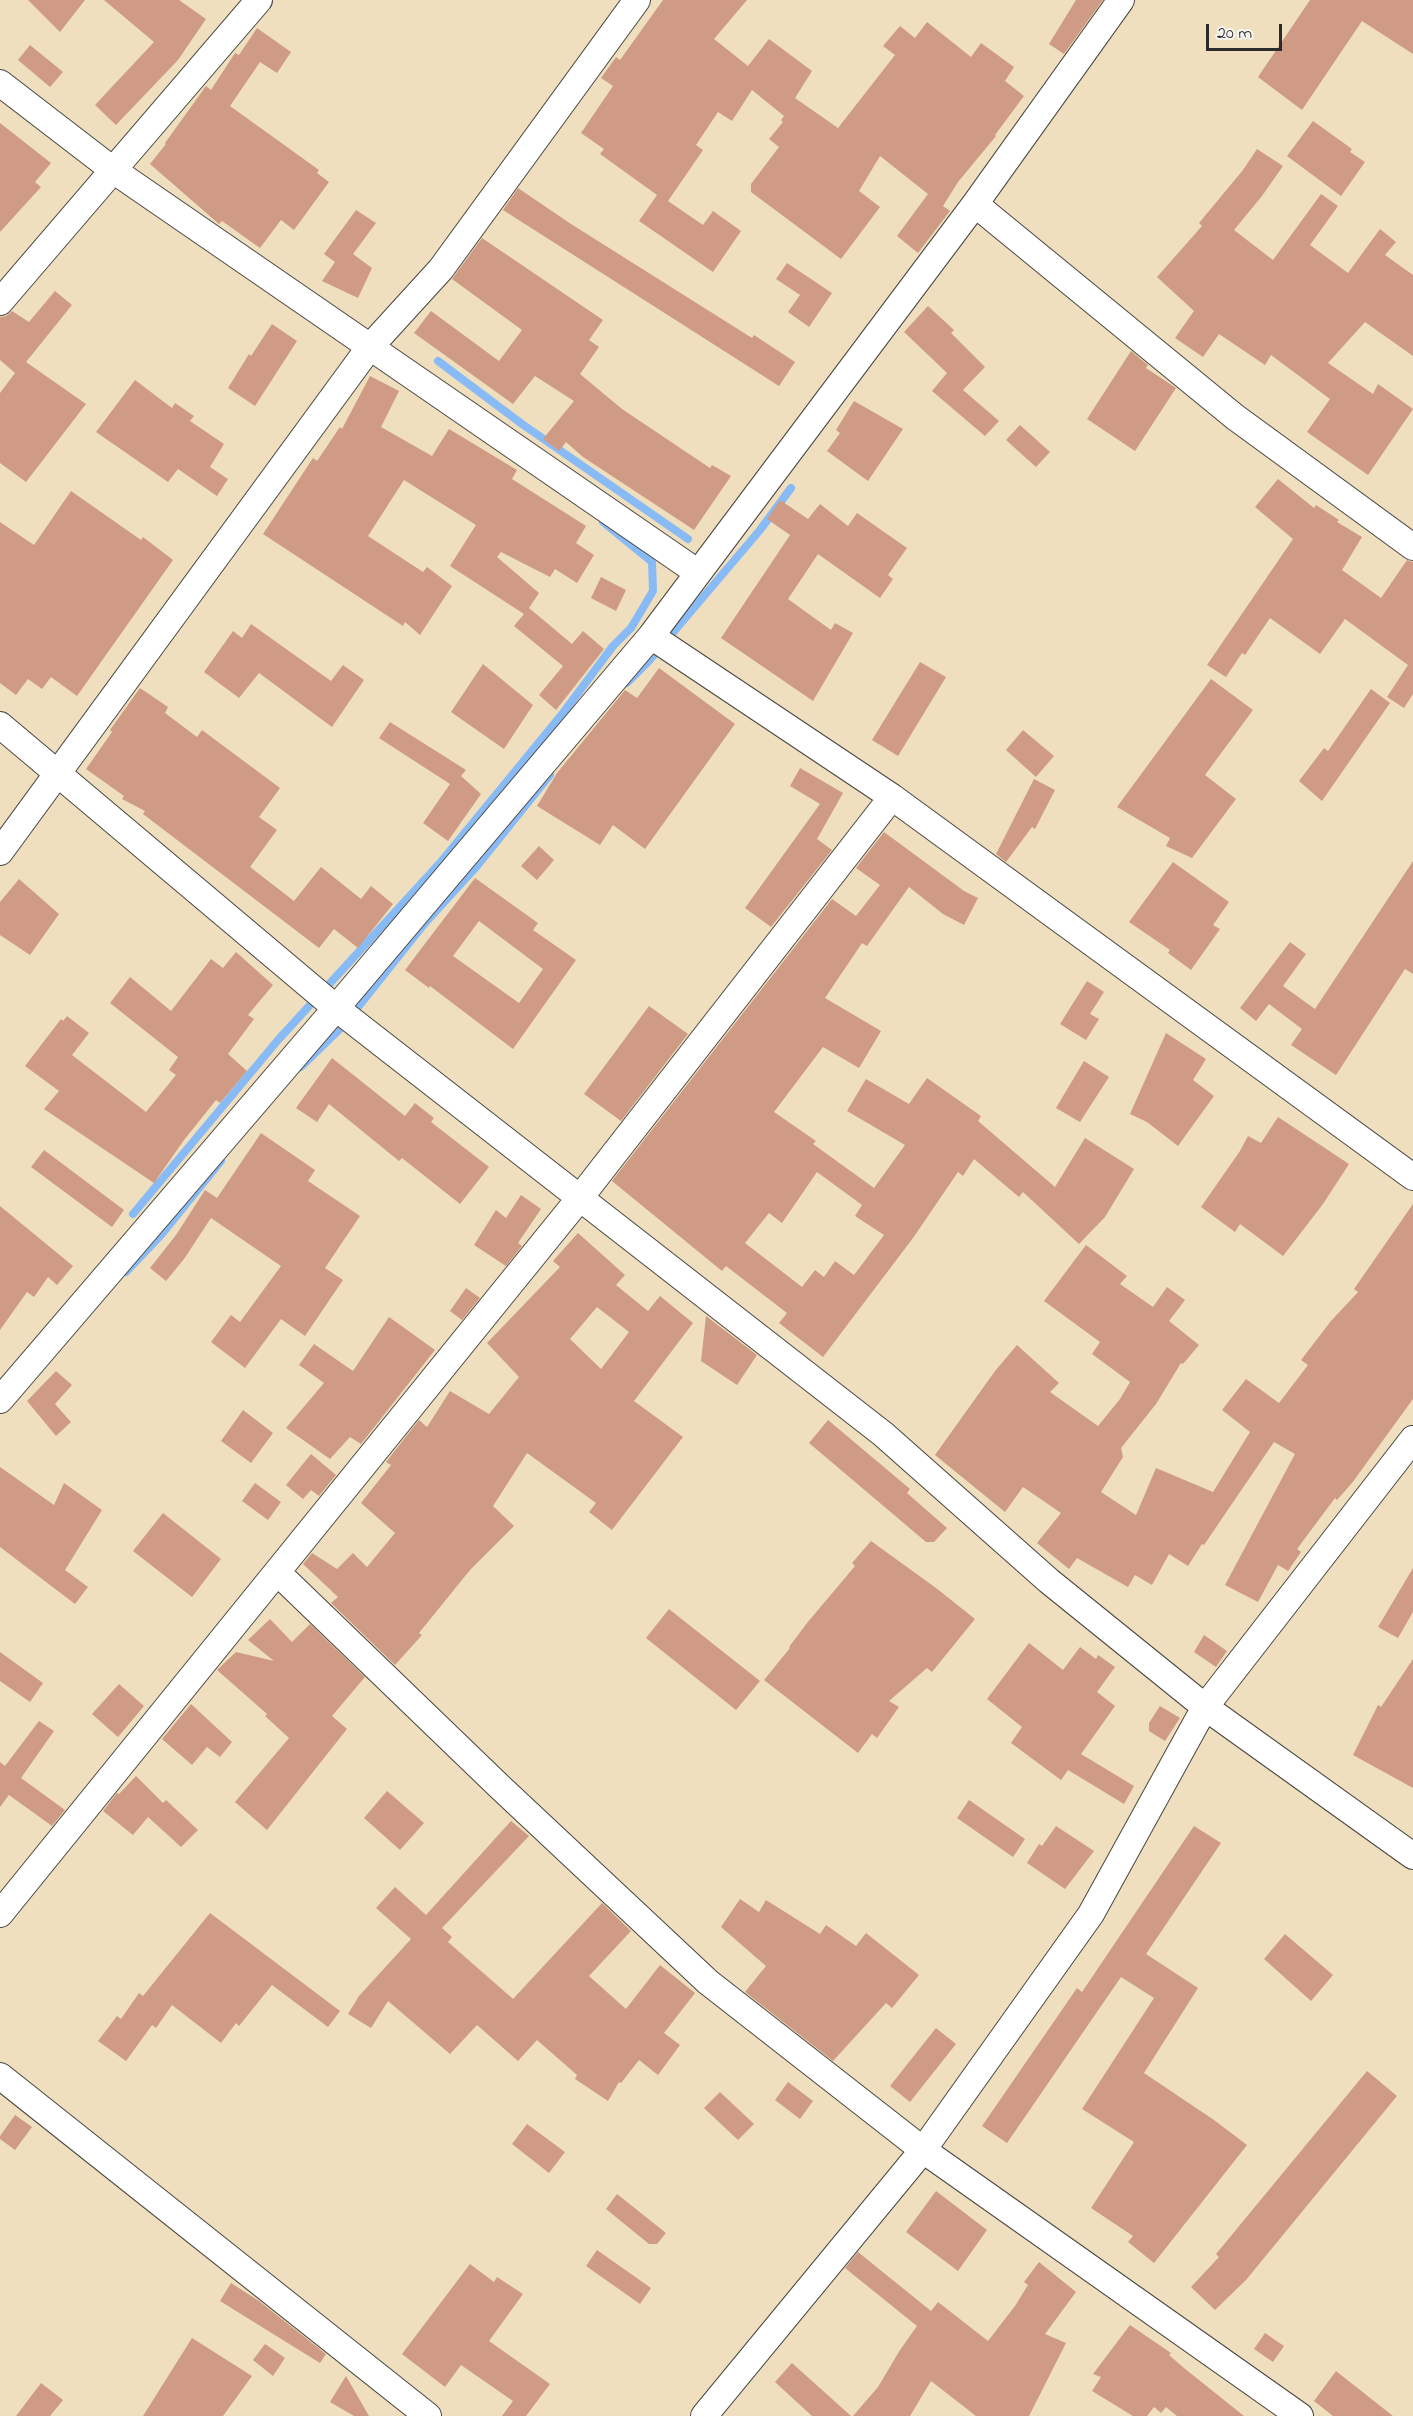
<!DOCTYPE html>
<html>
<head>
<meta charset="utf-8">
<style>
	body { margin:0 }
	#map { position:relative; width:1413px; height:2416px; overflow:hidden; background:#efdfbf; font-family:"Indie Flower",sans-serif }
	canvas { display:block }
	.scale { position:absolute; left:1206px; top:24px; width:76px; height:27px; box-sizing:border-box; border:3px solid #2b2b2b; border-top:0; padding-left:8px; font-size:18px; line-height:21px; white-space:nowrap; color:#2b2b2b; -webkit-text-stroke:4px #f6f6f2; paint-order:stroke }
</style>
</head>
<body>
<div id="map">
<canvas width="1413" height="2416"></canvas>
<div class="scale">20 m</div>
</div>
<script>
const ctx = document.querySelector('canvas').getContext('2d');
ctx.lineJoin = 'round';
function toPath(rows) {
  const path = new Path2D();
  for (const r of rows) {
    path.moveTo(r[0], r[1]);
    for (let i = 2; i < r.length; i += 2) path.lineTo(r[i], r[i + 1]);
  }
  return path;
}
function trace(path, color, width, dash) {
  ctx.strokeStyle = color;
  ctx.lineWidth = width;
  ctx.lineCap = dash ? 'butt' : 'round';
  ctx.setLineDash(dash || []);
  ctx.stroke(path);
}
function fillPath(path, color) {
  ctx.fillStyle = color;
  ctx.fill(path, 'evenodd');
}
const stream = toPath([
	[438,361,522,424,688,539],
	[627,683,648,662,760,530,791,488],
	[301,1067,343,1026,425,923,477,866,550,775],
	[133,1214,278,1040,440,863,563,713,613,646,631,628,653,591,652,562,603,522],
	[126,1272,161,1235,221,1161]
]);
const building = toPath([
	[28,0,85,0,60,32],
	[104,0,179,0,206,19,178,60,116,125,95,105,154,42],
	[663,0,747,0,714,39,748,66,769,39,812,71,795,98,838,128,895,55,883,46,900,26,915,38,927,22,971,57,981,43,1014,67,1005,81,1024,96,995,135,996,136,958,182,943,206,950,211,918,253,897,236,928,194,880,156,859,191,880,207,841,259,751,192,751,184,779,147,769,139,783,122,781,120,784,116,752,90,732,121,718,112,696,145,703,150,668,201,703,225,713,211,741,231,713,272,639,221,657,195,600,154,604,149,581,133,613,86,601,78,616,57,620,60],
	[1076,0,1103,0,1064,54,1049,44],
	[1310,0,1413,0,1413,54,1362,21,1302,110,1258,77],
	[257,28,291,52,277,73,260,62,230,106,319,170,317,173,329,182,294,230,281,220,260,248,222,221,219,224,150,164,166,144,165,143,206,86,211,90,235,53,239,55],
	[30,45,63,72,50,87,18,60],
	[1313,121,1352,149,1350,152,1365,162,1341,196,1287,156],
	[0,123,51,163,35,182,41,187,0,232],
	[1257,149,1283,166,1262,196,1234,230,1273,260,1321,194,1338,206,1310,245,1348,273,1380,229,1396,242,1385,255,1413,275,1413,356,1365,322,1328,363,1373,394,1378,384,1413,409,1368,475,1307,432,1330,399,1271,355,1265,365,1219,334,1203,357,1175,338,1194,311,1157,277,1202,226,1199,223,1243,170],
	[518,188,571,224,752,338,754,335,795,362,779,386,503,210],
	[356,210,376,223,353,254,372,268,358,298,322,281,335,262,324,254],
	[482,238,603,320,589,340,599,347,580,374,622,409,710,468,712,465,731,476,694,530,583,457,566,442,559,451,543,439,574,401,535,376,513,404,414,333,431,311,499,361,522,330,452,279],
	[787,263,832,293,809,327,788,312,800,295,776,279],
	[55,291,72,305,26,362,86,404,26,482,0,463,0,393,15,373,0,360,0,317,6,316,12,311,29,322],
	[928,306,954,330,951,333,985,367,963,390,999,421,985,436,932,391,947,373,904,332],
	[272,324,297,341,255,406,228,388,249,354,251,356],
	[1131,351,1148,365,1146,368,1176,388,1135,451,1087,419],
	[370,376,399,391,381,427,432,456,449,429,517,470,512,479,586,526,576,543,594,555,577,583,555,569,550,577,501,552,497,557,539,593,529,608,572,644,583,631,604,649,556,710,539,695,563,666,514,626,524,614,450,566,476,525,404,480,368,536,423,572,427,567,452,586,420,635,405,622,403,626,263,534,313,458,317,461,340,427,342,429],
	[135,380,172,408,175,403,194,416,190,421,224,444,210,467,228,479,217,496,178,469,168,482,96,432],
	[854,401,903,429,868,481,827,451,840,433,836,430],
	[1020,425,1050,452,1036,467,1006,440],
	[1278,479,1314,508,1316,505,1339,520,1337,522,1362,537,1342,570,1381,598,1407,560,1413,562,1413,694,1404,708,1387,697,1408,665,1345,619,1320,654,1270,618,1245,655,1242,653,1226,677,1207,665,1293,539,1255,507],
	[71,491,141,540,143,537,173,560,77,696,51,677,42,689,28,679,16,695,0,683,0,522,34,545],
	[780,500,808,519,820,504,848,526,857,513,907,548,888,575,893,579,880,598,818,554,788,599,831,630,835,623,853,633,813,701,721,638,790,535,767,519],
	[601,577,626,590,616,611,591,598],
	[251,624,331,681,343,665,364,680,332,727,259,673,239,698,204,672,233,631,242,638],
	[920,662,946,677,898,756,872,740],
	[483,664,533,705,504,749,451,712],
	[659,668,735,724,645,849,613,825,600,845,537,806,557,773,625,690,637,698],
	[1211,679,1253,710,1205,775,1236,799,1192,858,1166,846,1170,838,1117,807],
	[140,688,168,707,165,713,197,737,202,730,280,788,259,817,277,830,250,867,294,901,321,867,361,899,371,886,393,904,358,948,334,929,319,948,143,814,145,811,122,799,124,796,86,769,112,732,110,730],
	[1371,689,1390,703,1322,801,1299,781,1324,748,1328,751],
	[390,722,466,770,461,776,481,794,448,841,423,823,450,784,379,738],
	[1023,730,1054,756,1036,777,1006,750],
	[800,768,843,793,817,839,832,850,771,927,745,908,820,804,790,786],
	[1034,779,1055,790,1035,829,1032,827,1006,862,996,854],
	[884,832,964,891,978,898,964,925,943,914,909,887,867,946,862,943,825,998,881,1031,859,1068,823,1047,774,1112,816,1141,813,1144,874,1188,905,1145,847,1111,866,1079,909,1104,927,1078,981,1116,978,1121,1055,1187,1085,1138,1134,1169,1105,1217,1079,1244,1023,1192,1019,1197,974,1159,963,1176,958,1172,913,1238,823,1357,779,1323,787,1313,726,1266,722,1271,612,1181,832,899,856,916,880,885,856,868],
	[817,1172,862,1205,855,1216,884,1235,854,1275,835,1261,824,1277,815,1270,802,1287,745,1243,769,1213,782,1223],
	[539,846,554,860,537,880,521,866],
	[1413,861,1413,974,1405,969,1336,1075,1291,1045,1302,1029,1269,1004,1256,1021,1240,1008,1290,942,1306,954,1283,986,1315,1009],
	[1173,862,1229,902,1213,925,1220,929,1191,970,1168,953,1170,950,1129,922],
	[475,878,538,923,533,930,576,960,513,1049,430,986,429,988,405,970],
	[479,921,543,969,519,1003,453,956],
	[19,879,59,914,30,955,0,935,0,902],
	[236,952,273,985,248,1015,254,1019,228,1054,247,1071,220,1103,216,1100,184,1140,154,1183,44,1109,59,1091,25,1066,61,1019,63,1021,67,1016,89,1033,72,1055,146,1112,176,1075,169,1070,178,1057,110,1003,130,977,171,1011,211,959,223,968],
	[1087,981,1104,992,1090,1014,1099,1019,1086,1040,1060,1024],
	[649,1006,688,1034,621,1121,584,1094],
	[1166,1033,1206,1059,1193,1080,1214,1096,1178,1146,1147,1122,1130,1114],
	[332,1058,405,1116,415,1103,434,1118,431,1122,489,1167,460,1204,402,1158,399,1161,329,1104,317,1122,296,1108],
	[1084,1061,1109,1077,1080,1122,1056,1108],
	[1278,1117,1349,1164,1323,1204,1283,1256,1240,1224,1235,1232,1201,1207,1240,1151,1248,1136,1261,1143],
	[261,1133,315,1170,308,1181,360,1216,325,1268,343,1280,305,1336,281,1319,245,1368,211,1342,231,1315,240,1322,281,1266,211,1218,184,1259,166,1281,150,1268,176,1235,205,1190,217,1198],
	[44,1150,124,1210,112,1227,31,1167],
	[521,1195,541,1209,518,1243,522,1246,506,1266,474,1245,496,1210,506,1218],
	[1413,1204,1413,1399,1352,1483,1337,1500,1335,1498,1297,1549,1301,1552,1288,1571,1278,1565,1258,1602,1225,1585,1295,1454,1274,1442,1204,1545,1202,1544,1188,1566,1169,1554,1152,1585,1135,1575,1128,1587,1077,1558,1069,1569,1037,1543,1061,1513,1023,1487,1005,1512,935,1455,995,1371,1017,1345,1059,1383,1050,1392,1098,1426,1120,1399,1130,1382,1092,1354,1100,1342,1044,1301,1086,1245,1127,1276,1120,1284,1153,1307,1167,1287,1185,1300,1169,1321,1199,1345,1183,1364,1181,1363,1156,1404,1121,1448,1123,1457,1101,1492,1136,1515,1156,1468,1213,1492,1250,1432,1222,1410,1246,1379,1279,1403,1308,1365,1301,1360,1331,1321,1358,1292,1354,1289],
	[0,1206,73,1266,57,1285,48,1277,34,1297,27,1292,0,1330],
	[578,1233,625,1275,616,1285,648,1311,660,1296,693,1323,634,1401,683,1437,612,1530,589,1512,596,1503,527,1453,493,1506,514,1526,470,1570,419,1633,422,1635,395,1665,331,1603,338,1597,303,1564,312,1553,337,1569,353,1553,367,1567,395,1533,361,1503,391,1465,386,1462,419,1420,427,1427,450,1391,489,1414,519,1377,487,1343,560,1267,553,1261],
	[597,1307,629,1332,601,1369,570,1339],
	[466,1288,480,1298,462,1320,450,1311],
	[706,1316,757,1355,737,1385,701,1361],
	[389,1317,435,1350,361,1444,350,1437,330,1459,286,1428,324,1383,299,1365,314,1344,353,1371],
	[56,1371,72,1385,55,1404,71,1422,56,1436,27,1401],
	[243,1410,273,1433,251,1463,221,1441],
	[828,1420,910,1489,907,1493,947,1528,934,1542,926,1542,809,1443],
	[311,1454,336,1475,319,1496,311,1490,303,1499,286,1485],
	[0,1467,54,1505,64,1483,102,1510,65,1570,88,1587,75,1604,0,1547],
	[255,1483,281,1502,268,1520,242,1501],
	[163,1513,221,1559,192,1597,133,1551],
	[871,1541,936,1588,975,1619,932,1672,927,1668,889,1701,899,1707,877,1738,872,1734,858,1753,764,1680,790,1648,789,1647,807,1623,855,1566,852,1563],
	[1413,1568,1413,1612,1398,1638,1378,1627],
	[669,1609,760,1681,736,1710,646,1638],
	[270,1619,292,1642,310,1624,365,1677,332,1716,347,1729,267,1830,235,1802,289,1738,265,1716,267,1714,217,1670,236,1652,274,1661,248,1640],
	[1204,1635,1227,1651,1216,1667,1194,1652],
	[1029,1643,1063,1670,1080,1647,1096,1659,1098,1655,1115,1667,1097,1692,1115,1706,1081,1754,1134,1786,1124,1804,1068,1770,1061,1780,1011,1743,1022,1727,987,1699],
	[0,1652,43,1683,30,1702,0,1681],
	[1413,1659,1413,1788,1353,1755,1378,1705,1381,1707],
	[119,1684,144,1706,118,1737,92,1714],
	[191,1704,232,1742,220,1757,207,1747,192,1765,162,1739],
	[1160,1706,1180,1718,1165,1741,1149,1731,1149,1723],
	[39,1721,54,1731,21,1778,65,1810,52,1826,9,1795,0,1807,0,1762,5,1766],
	[136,1776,163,1803,166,1800,198,1830,181,1847,148,1817,133,1835,103,1811,117,1793,119,1794],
	[387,1791,424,1823,400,1850,364,1818],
	[969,1800,1025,1839,1013,1857,957,1818],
	[511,1821,529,1836,442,1928,452,1937,448,1942,513,1999,602,1903,631,1931,589,1976,626,2009,660,1965,695,1993,664,2033,680,2045,658,2075,639,2060,621,2083,619,2082,608,2101,575,2079,577,2075,537,2040,518,2061,477,2025,450,2054,388,2001,371,2028,348,2014,359,1996,411,1939,376,1908,395,1887,426,1915],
	[1056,1826,1094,1851,1065,1889,1027,1863,1039,1844,1042,1846],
	[1194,1826,1221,1843,1146,1954,1198,1988,1144,2073,1214,2120,1247,2145,1154,2263,1128,2242,1133,2236,1091,2208,1134,2142,1082,2109,1154,1998,1121,1977,1007,2143,982,2126,1077,1988,1082,1992],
	[740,1899,759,1912,766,1900,820,1934,826,1925,856,1946,866,1933,919,1975,892,2008,886,2003,833,2061,745,1992,766,1966,721,1927],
	[210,1913,340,2011,328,2027,272,1985,239,2026,236,2023,221,2043,172,2005,156,2028,152,2025,126,2061,98,2041,117,2016,121,2019,139,1993,143,1996],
	[1285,1934,1333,1975,1311,2001,1264,1959],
	[936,2028,956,2044,910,2102,890,2086],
	[1367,2071,1397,2096,1246,2280,1215,2310,1191,2287,1219,2257,1216,2254],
	[788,2082,813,2101,800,2119,775,2100],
	[720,2092,754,2124,738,2140,704,2108],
	[15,2115,32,2127,15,2150,0,2139,0,2136],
	[527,2124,565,2152,549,2173,512,2144],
	[936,2191,987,2230,958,2271,906,2232],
	[617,2194,666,2233,657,2244,649,2244,606,2209],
	[597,2250,651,2288,640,2304,586,2266],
	[858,2252,931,2311,938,2302,988,2341,1015,2306,1028,2285,1024,2282,1039,2262,1076,2292,1045,2334,1066,2343,1029,2416,976,2416,931,2381,910,2416,853,2416,878,2387,900,2350,917,2326,845,2268],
	[470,2264,494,2282,497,2277,523,2294,489,2341,550,2384,526,2416,502,2416,513,2401,461,2365,445,2387,402,2354],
	[231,2283,259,2301,326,2354,320,2363,220,2301],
	[1130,2325,1171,2353,1169,2355,1184,2368,1244,2416,1177,2416,1166,2407,1161,2413,1154,2407,1147,2416,1133,2416,1092,2391,1101,2377,1093,2374],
	[1265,2333,1284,2346,1273,2362,1254,2349],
	[192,2338,252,2376,223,2416,143,2416],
	[265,2344,285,2358,273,2376,253,2360],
	[792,2363,851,2416,812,2416,775,2382],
	[1336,2371,1393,2416,1333,2416,1314,2401],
	[346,2376,369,2416,354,2416,330,2402],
	[41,2383,63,2400,50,2416,16,2416]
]);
const street = toPath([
	[0,83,113,170,697,572],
	[975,204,1235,417,1413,547],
	[0,302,259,0],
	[651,636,892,797,1413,1177],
	[0,725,336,1008,883,1434,1049,1581,1205,1707,1413,1856],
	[0,852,369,348,441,269,637,0],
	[0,1400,336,1008,651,636,975,204,1121,0],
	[278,1573,500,1787,708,1982,923,2150,1300,2416],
	[0,1914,579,1199,892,797],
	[0,2076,428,2416],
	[704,2416,923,2150,1091,1914,1205,1707,1413,1439]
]);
trace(stream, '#88bbf5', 8);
fillPath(building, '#cf9b84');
trace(street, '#484641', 28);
trace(street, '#fff', 26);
</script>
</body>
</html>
